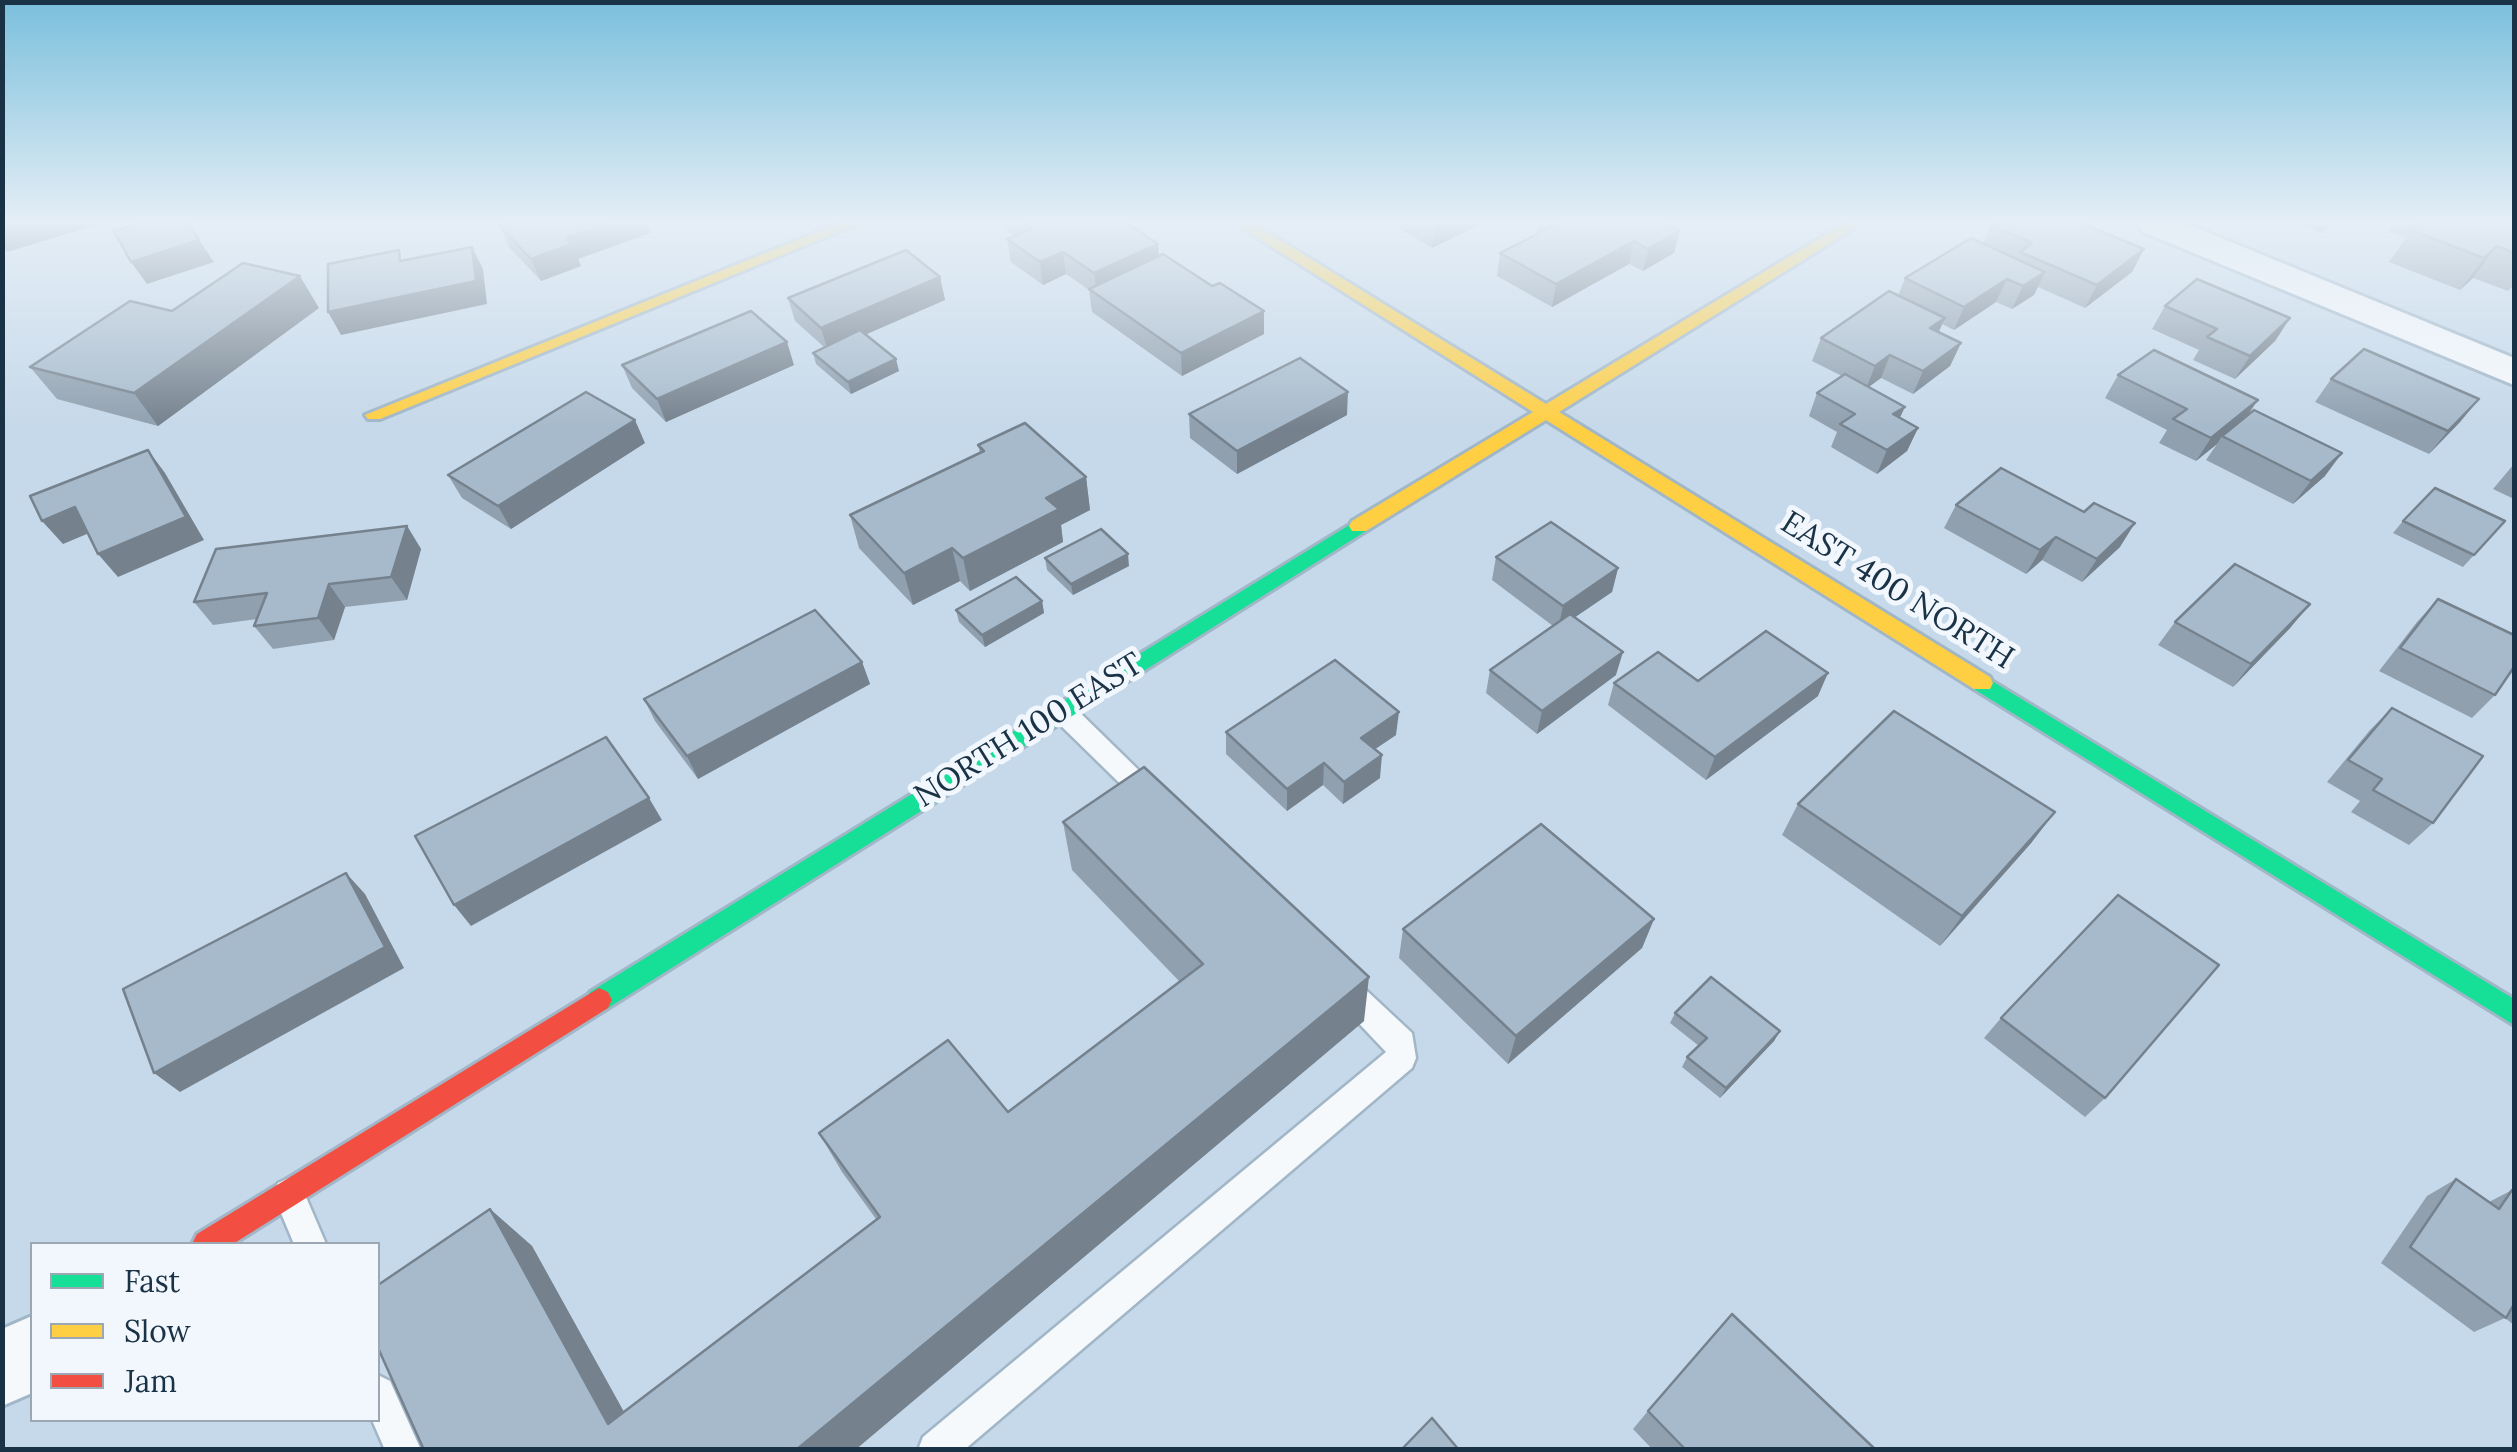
<!DOCTYPE html>
<html>
<head>
<meta charset="utf-8">
<style>
	body { margin:0 }
	#map { position:relative; width:2517px; height:1452px; overflow:hidden; background:#c6d9ea; font-family:Lora,serif }
	canvas { display:block }
	.frame { position:absolute; inset:0; border:5px solid #1a3246; pointer-events:none }
	.legend { position:absolute; left:30px; top:1242px; width:350px; height:180px; box-sizing:border-box; background:#f1f7fd; border:2px solid #9ba8b4; margin:0; padding:12px 18px; list-style:none; font-size:30px; color:#1a3246 }
	.legend li { display:flex; align-items:center; gap:20px; height:50px }
	.legend b { width:50px; border:2px solid #9ba8b4 }
</style>
</head>
<body>
<div id="map">
<canvas width="2517" height="1452"></canvas>
<div class="frame"></div>
<ul class="legend">
<li><b style="height:12px;background:#16e098"></b>Fast</li>
<li><b style="height:12px;background:#ffcf43"></b>Slow</li>
<li><b style="height:12px;background:#f24e42"></b>Jam</li>
</ul>
</div>
<script>
const ctx = document.querySelector('canvas').getContext('2d');
ctx.lineJoin = 'round';
function toPath(rows) {
  const path = new Path2D();
  for (const r of rows) {
    path.moveTo(r[0], r[1]);
    for (let i = 2; i < r.length; i += 2) path.lineTo(r[i], r[i + 1]);
  }
  return path;
}
function trace(path, color, width, dash) {
  ctx.strokeStyle = color;
  ctx.lineWidth = width;
  ctx.lineCap = dash ? 'butt' : 'round';
  ctx.setLineDash(dash || []);
  ctx.stroke(path);
}
function fillPath(path, color) {
  ctx.fillStyle = color;
  ctx.fill(path, 'evenodd');
}
function write(font, color, halo, rows, align = 'center') {
  ctx.font = font + ' Lora,serif';
  ctx.lineWidth = 10;
  ctx.setLineDash([]);
  ctx.textBaseline = 'middle';
  ctx.strokeStyle = halo;
  ctx.fillStyle = color;
  for (const [text, x, y, turn = 0] of rows) {
    ctx.save();
    ctx.translate(x, y);
    ctx.rotate((+turn || 0) * Math.PI / 180);
    ctx.textAlign = isNaN(turn) ? turn : align;
    if (halo) ctx.strokeText(text, 0, 0);
    ctx.fillText(text, 0, 0);
    ctx.restore();
  }
}
const lane = toPath([
	[1061,701,1070,703,1162,793,1166,800,1162,807,1153,810,1144,807,1052,717,1049,710,1052,703,1061,701],
	[1342,973,1352,977,1412,1033,1416,1058,1412,1068,964,1450,918,1450,923,1437,1386,1052,1332,995,1328,986,1332,977,1342,973],
	[289,1178,300,1183,326,1244,294,1244,273,1194,278,1183,289,1178],
	[378,1375,390,1381,421,1450,385,1450,372,1420,378,1420,378,1375]
]);
const street = toPath([
	[2138,224,2187,224,2514,358,2514,385,2143,232,2138,224],
	[32,1316,32,1393,2,1406,2,1329,32,1316]
]);
const fast = toPath([
	[1359,519,1369,526,1366,531,608,1008,599,1012,590,1008,586,1000,590,992,1359,519],
	[1982,675,2514,999,2514,1025,1974,689,1971,683,1982,675]
]);
const slow = toPath([
	[837,224,858,224,380,419,368,419,365,415,837,224],
	[1236,224,1254,224,1546,404,1843,224,1861,224,1559,412,1990,677,1993,683,1990,689,1974,689,1546,420,1366,531,1352,531,1349,526,1352,521,1533,412,1236,224]
]);
const jam = toPath([
	[599,988,608,992,612,1000,608,1008,233,1244,192,1244,197,1234,599,988]
]);
const wall = toPath([
	[502,224,646,224,650,233,578,259,581,266,541,281,509,247,499,225],
	[1004,224,1128,224,1159,256,1212,286,1264,311,1264,334,1182,376,1092,312,1089,290,1066,274,1043,285,1011,262,1007,239,1014,236,1005,230],
	[1392,224,1481,224,1432,248],
	[1538,224,1666,224,1680,230,1674,253,1643,271,1629,264,1552,307,1497,276,1500,253,1536,235],
	[2297,224,2333,224,2322,233],
	[2395,224,2514,224,2514,285,2508,291,2473,278,2460,290,2389,262,2406,238,2389,232],
	[1991,225,2144,249,2132,272,2085,308,2038,287,2034,295,2012,309,1996,302,1954,330,1942,324,1939,332,1961,343,1950,366,1913,394,1881,378,1868,387,1900,418,1918,428,1907,451,1877,474,1831,447,1837,432,1809,416,1817,393,1842,376,1812,361,1821,338,1898,296,1905,278,1983,244],
	[940,277,945,300,865,334,899,371,851,394,816,364,813,353,824,347,795,321,788,298],
	[2165,306,2290,318,2275,341,2235,379,2193,360,2199,350,2152,329],
	[319,308,158,426,57,399,30,367],
	[622,365,794,365,666,422,632,388],
	[2118,375,2248,415,2325,476,2293,504,2206,460,2217,444,2196,461,2159,443,2167,430,2105,398],
	[2331,379,2479,399,2460,422,2429,454,2315,402],
	[1189,414,1347,415,1237,474,1190,438],
	[645,443,511,529,462,498,448,475],
	[978,445,1086,477,1090,510,1061,525,1063,542,970,591,960,581,913,605,859,548,850,515,980,453],
	[2514,464,2514,499,2493,489],
	[1956,505,2120,547,2082,582,2042,560,2026,574,1944,528],
	[2403,521,2474,555,2463,567,2393,533],
	[407,526,421,549,407,600,345,607,334,640,273,649,254,626,257,619,213,625,194,602],
	[1496,557,1618,568,1612,592,1574,617,1616,675,1537,734,1486,693,1490,670,1553,626,1492,580],
	[1045,558,1129,566,1073,595,1047,570],
	[2438,599,2495,695,2472,718,2379,671,2417,622],
	[1042,601,1044,613,985,647,959,622,956,610],
	[2175,622,2291,627,2233,687,2158,645],
	[862,662,870,684,698,779,655,721,644,699],
	[1698,681,1818,696,1706,780,1608,705,1614,683],
	[2392,708,2433,823,2409,845,2351,812,2360,801,2327,782,2370,730],
	[1226,732,1396,735,1375,749,1380,778,1343,804,1323,785,1287,811,1226,754],
	[1798,804,2032,842,1940,946,1782,835],
	[1063,822,1364,1021,855,1450,424,1450,490,1209,532,1246,624,1412,876,1219,842,1172,819,1133,1008,1112,1179,981,1072,870],
	[1654,919,1642,948,1508,1064,1399,958,1403,929],
	[1675,1013,1780,1031,1774,1041,1720,1098,1682,1067,1687,1057,1699,1046,1670,1023],
	[2001,1018,2105,1098,2085,1117,1984,1038],
	[2456,1179,2489,1202,2512,1190,2514,1191,2514,1325,2505,1318,2474,1332,2381,1263,2427,1196],
	[1648,1411,1876,1450,1653,1450,1633,1429]
]);
const shadedWall = toPath([
	[8,224,96,224,97,225,7,252,2,246,2,225],
	[606,224,646,224,650,233,578,259,581,266,541,281,531,259,566,238],
	[1438,224,1481,224,1432,248,1435,225],
	[1680,230,1674,253,1643,271,1648,249],
	[199,240,214,262,147,284,131,262],
	[1634,241,1629,264,1552,307,1556,284],
	[1158,244,1160,266,1097,296,1094,273],
	[2497,246,2473,278,2460,290,2484,258],
	[472,247,483,269,487,304,341,335,328,312],
	[2144,249,2132,272,2085,308,2097,285],
	[1063,252,1066,274,1043,285,1040,262],
	[2045,272,2034,295,2012,309,2023,286],
	[300,276,319,308,158,426,134,393],
	[940,277,945,300,828,351,821,328],
	[2007,279,1996,302,1954,330,1964,307],
	[1264,311,1264,334,1182,376,1181,353],
	[1945,318,1935,340,1930,328],
	[2290,318,2275,341,2235,379,2250,356],
	[787,342,794,365,666,422,657,399],
	[1961,343,1950,366,1913,394,1923,371],
	[1890,355,1881,378,1866,389,1875,366],
	[896,359,899,371,851,394,848,382],
	[1348,392,1347,415,1237,474,1237,451],
	[2479,399,2460,422,2429,454,2448,431],
	[2258,400,2242,423,2222,436,2217,444,2196,461,2211,438],
	[1905,407,1894,430,1893,414],
	[635,420,645,443,511,529,498,506],
	[1918,428,1907,451,1877,474,1887,450],
	[148,450,165,473,204,540,118,577,98,554],
	[2342,453,2325,476,2293,504,2311,481],
	[1086,477,1090,510,1061,525,1063,542,970,591,963,558,1046,498],
	[75,507,94,531,63,544,42,521],
	[2135,523,2120,547,2082,582,2097,559],
	[407,526,421,549,407,600,391,577],
	[2056,537,2042,560,2026,574,2040,550],
	[952,548,960,581,913,605,904,573],
	[1128,554,1129,566,1073,595,1071,584],
	[1618,568,1612,592,1558,629,1563,606],
	[329,584,345,607,334,640,318,618],
	[1042,601,1044,613,985,647,982,635],
	[2310,604,2291,627,2233,687,2251,664],
	[1623,652,1616,675,1537,734,1542,711],
	[862,662,870,684,698,779,687,756],
	[1828,673,1818,696,1706,780,1715,757],
	[1399,712,1396,735,1359,760,1361,738],
	[1382,755,1380,778,1343,804,1344,782],
	[1324,763,1323,785,1287,811,1287,789],
	[649,798,662,820,471,926,454,905],
	[2055,812,2032,842,1940,946,1962,916],
	[346,873,365,894,404,968,180,1092,154,1073],
	[1654,919,1642,948,1508,1064,1516,1036],
	[1369,977,1364,1021,855,1450,796,1450],
	[1780,1031,1774,1041,1720,1098,1726,1088],
	[490,1209,532,1246,645,1450,608,1424]
]);
const building = toPath([
	[137,224,189,224,199,240,131,262,114,231,137,224],
	[502,224,606,224,566,238,572,244,531,259,499,225,502,224],
	[1024,224,1128,224,1158,244,1094,273,1063,252,1040,262,1007,239,1031,229,1024,224],
	[1557,224,1666,224,1680,230,1648,249,1634,241,1556,284,1500,253,1557,224],
	[1993,224,2083,224,2144,249,2097,285,2020,252,2032,243,1991,225,1993,224],
	[2419,224,2514,224,2514,253,2497,246,2484,258,2411,230,2419,224],
	[1971,238,2045,272,2023,286,2007,279,1964,307,1905,278,1971,238],
	[472,247,476,281,328,312,328,264,399,250,400,261,472,247],
	[906,250,940,277,821,328,788,298,906,250],
	[1163,254,1212,286,1220,283,1264,311,1181,353,1089,289,1163,254],
	[243,263,300,276,134,393,30,367,130,301,172,311,243,263],
	[2197,279,2290,318,2250,356,2207,337,2217,329,2165,306,2197,279],
	[1889,291,1945,318,1930,328,1961,343,1923,371,1890,355,1875,366,1821,338,1889,291],
	[751,311,787,342,657,399,622,365,751,311],
	[860,330,896,359,848,382,813,353,860,330],
	[2364,349,2479,399,2448,431,2331,379,2364,349],
	[2154,350,2258,400,2211,438,2173,419,2187,409,2118,375,2154,350],
	[1300,358,1348,392,1237,451,1189,414,1300,358],
	[1845,374,1905,407,1893,414,1918,428,1887,450,1840,424,1855,414,1817,393,1845,374],
	[586,392,635,420,498,506,448,475,586,392],
	[2254,410,2342,453,2311,481,2222,436,2254,410],
	[1025,423,1086,477,1046,498,1059,509,963,558,952,548,904,573,850,515,984,451,978,445,1025,423],
	[148,450,186,517,98,554,75,507,42,521,30,496,148,450],
	[2001,468,2084,512,2094,503,2135,523,2097,559,2056,537,2040,550,1956,505,2001,468],
	[2435,488,2505,521,2474,555,2403,521,2435,488],
	[1551,522,1618,568,1563,606,1496,557,1551,522],
	[407,526,391,577,329,584,318,618,254,626,267,593,194,602,216,549,407,526],
	[1101,529,1128,554,1071,584,1045,558,1101,529],
	[2235,564,2310,604,2251,664,2175,622,2235,564],
	[1016,577,1042,601,982,635,956,610,1016,577],
	[2438,599,2514,635,2514,667,2495,695,2400,648,2438,599],
	[815,610,862,662,687,756,644,699,815,610],
	[1570,614,1623,652,1542,711,1490,670,1570,614],
	[1766,631,1828,673,1715,757,1614,683,1658,652,1698,681,1766,631],
	[1335,660,1399,712,1361,738,1382,755,1344,782,1324,763,1287,789,1226,732,1335,660],
	[2392,708,2483,756,2433,823,2373,790,2382,779,2348,760,2392,708],
	[1894,711,2055,812,1962,916,1798,804,1894,711],
	[606,737,649,798,454,905,415,836,606,737],
	[1144,767,1369,977,796,1450,424,1450,378,1348,378,1285,490,1209,608,1424,880,1217,819,1133,948,1040,1008,1112,1203,964,1063,822,1144,767],
	[1541,824,1654,919,1516,1036,1403,929,1541,824],
	[346,873,385,947,154,1073,123,989,346,873],
	[2118,895,2219,965,2105,1098,2001,1018,2118,895],
	[1711,977,1780,1031,1726,1088,1687,1057,1707,1038,1675,1013,1711,977],
	[2456,1179,2499,1209,2512,1190,2514,1191,2514,1304,2506,1318,2410,1247,2456,1179],
	[1732,1314,1876,1450,1686,1450,1648,1411,1732,1314],
	[1432,1418,1459,1450,1401,1450,1432,1418]
]);
const streetNames = [
	["EAST 400 NORTH",1897,591,32],
	["NORTH 100 EAST",1029,731,-32]
];
trace(lane, '#a1b6c7', 5);
trace(street, '#a1b6c7', 6);
trace(fast, '#a1b6c7', 6);
trace(slow, '#a1b6c7', 6);
trace(jam, '#a1b6c7', 6);
fillPath(lane, '#f6f9fc');
fillPath(street, '#f6f9fc');
fillPath(fast, '#16e098');
fillPath(slow, '#ffcf43');
fillPath(jam, '#f24e42');
fillPath(wall, '#90a0af');
fillPath(shadedWall, '#75828e');
fillPath(building, '#a7bacb');
trace(building, '#75828e', 2.5);
const sky = ctx.createLinearGradient(0, 0, 0, 427);
sky.addColorStop(0, '#7abfdc');
sky.addColorStop(0.52, '#e5eef6');
sky.addColorStop(1, '#e5eef600');
ctx.fillStyle = sky;
ctx.fillRect(0, 0, 2517, 427);
write('32px', '#1a3246', '#f1f7fd', streetNames);
</script>
</body>
</html>
